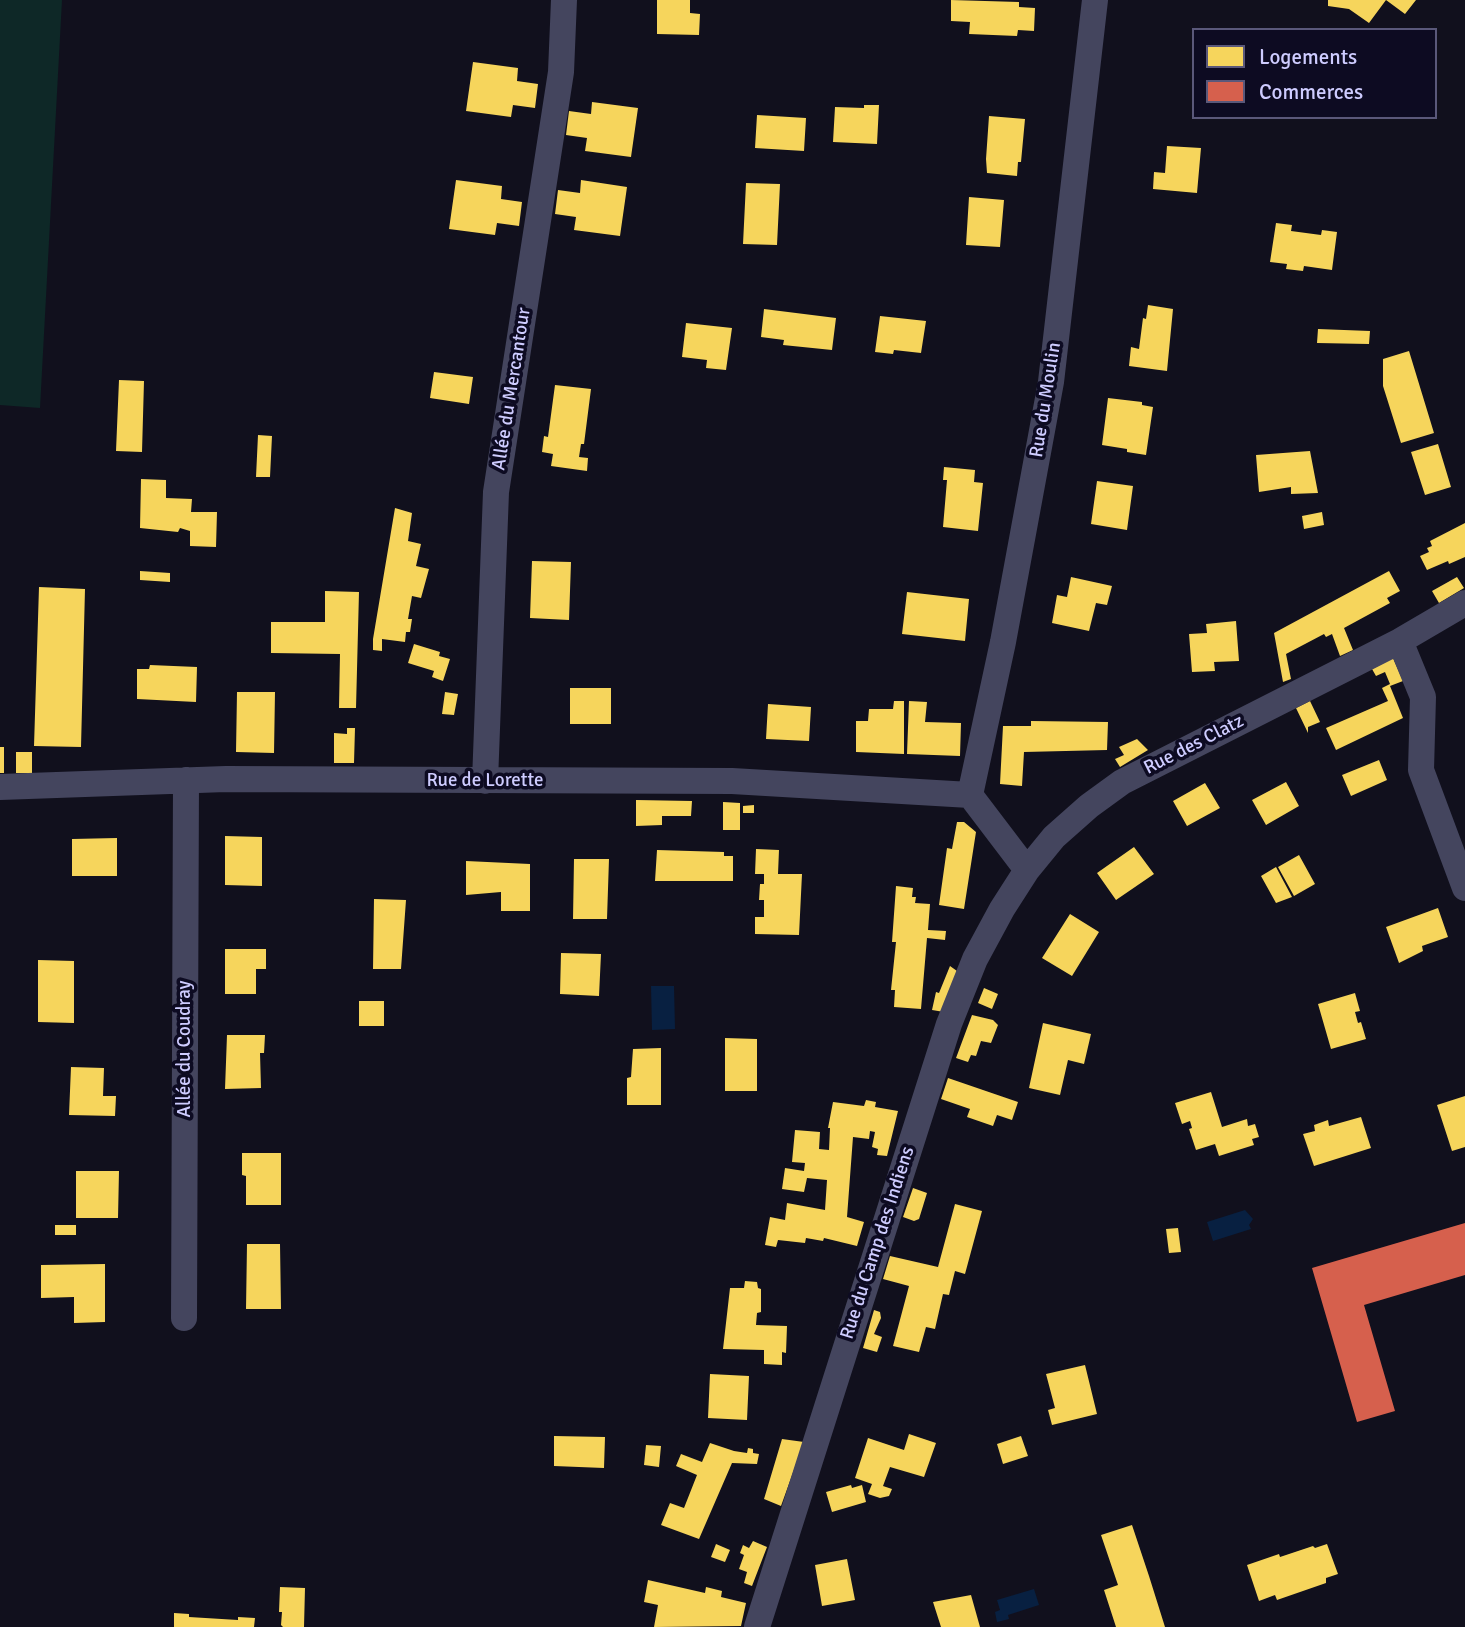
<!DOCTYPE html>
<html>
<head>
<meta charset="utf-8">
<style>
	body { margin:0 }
	#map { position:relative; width:1465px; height:1627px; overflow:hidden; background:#11101d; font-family:Signika,sans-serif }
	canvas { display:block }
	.legend { position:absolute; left:1192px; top:28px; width:245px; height:91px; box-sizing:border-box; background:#0d0b22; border:2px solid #5a587a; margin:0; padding:9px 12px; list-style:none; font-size:21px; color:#ceccff }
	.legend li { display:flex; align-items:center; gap:14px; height:35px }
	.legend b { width:35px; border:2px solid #5a587a }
</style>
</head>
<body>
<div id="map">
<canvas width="1465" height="1627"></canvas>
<ul class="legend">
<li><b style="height:19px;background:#f6d55c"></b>Logements</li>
<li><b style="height:19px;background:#d6604d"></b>Commerces</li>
</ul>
</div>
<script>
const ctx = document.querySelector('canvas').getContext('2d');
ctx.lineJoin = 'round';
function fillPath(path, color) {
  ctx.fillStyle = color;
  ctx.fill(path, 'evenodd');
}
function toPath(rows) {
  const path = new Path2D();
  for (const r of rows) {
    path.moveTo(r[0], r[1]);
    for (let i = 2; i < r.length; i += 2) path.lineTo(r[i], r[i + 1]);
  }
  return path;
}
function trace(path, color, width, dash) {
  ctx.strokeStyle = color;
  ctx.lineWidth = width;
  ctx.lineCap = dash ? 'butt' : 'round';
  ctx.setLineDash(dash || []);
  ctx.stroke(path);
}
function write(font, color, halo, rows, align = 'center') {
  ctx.font = font + ' Signika,sans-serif';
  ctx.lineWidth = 7;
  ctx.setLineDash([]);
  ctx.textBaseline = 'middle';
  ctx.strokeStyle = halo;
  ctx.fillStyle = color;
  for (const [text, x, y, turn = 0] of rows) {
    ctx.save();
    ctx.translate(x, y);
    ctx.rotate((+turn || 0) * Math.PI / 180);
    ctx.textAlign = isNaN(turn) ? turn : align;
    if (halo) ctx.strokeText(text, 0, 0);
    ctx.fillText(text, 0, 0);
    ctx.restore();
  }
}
const green = toPath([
	[0,0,62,0,40,408,0,405]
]);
const water = toPath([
	[651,986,674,986,675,1029,652,1030],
	[1245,1210,1253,1219,1249,1225,1251,1229,1213,1241,1207,1222],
	[1034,1589,1039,1605,1008,1615,1009,1619,997,1622,995,1612,1000,1610,997,1600]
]);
const homes = toPath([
	[657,0,690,0,690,13,700,14,699,35,657,34],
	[951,0,1019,2,1019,7,1035,8,1034,31,1018,30,1017,36,969,34,970,22,951,21],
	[1328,0,1416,0,1405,14,1386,0,1369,23,1349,9,1328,6],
	[473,62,518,68,517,81,538,84,535,108,513,105,511,117,466,111],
	[592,102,638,108,631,157,585,151,587,138,566,135,569,111,591,114],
	[864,105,879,105,877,144,833,142,835,107,864,108],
	[757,115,806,118,804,151,755,148],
	[989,116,1025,119,1021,162,1018,162,1017,176,987,173,986,159],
	[1167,146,1201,148,1197,193,1153,189,1154,172,1165,173],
	[456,180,502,186,501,199,522,202,519,226,497,223,495,235,449,229],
	[581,180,627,187,620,236,574,230,576,217,555,214,558,190,580,193],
	[746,183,780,184,777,245,743,244],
	[969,197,1004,200,1000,247,966,245],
	[1276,223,1292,225,1291,231,1321,235,1322,230,1337,232,1332,270,1304,266,1303,271,1286,269,1287,264,1270,262],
	[1148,305,1173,309,1167,371,1129,366,1131,347,1139,349,1143,318,1146,319],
	[764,309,836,318,832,350,783,345,784,340,761,337],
	[880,316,926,321,921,353,894,350,893,354,875,352],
	[686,323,732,328,726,370,706,368,707,360,682,357],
	[1318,329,1370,331,1369,344,1317,343],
	[1409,351,1434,433,1401,443,1383,386,1383,359],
	[434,372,473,377,469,404,430,398],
	[119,380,144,381,142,452,116,451],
	[555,385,591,389,584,444,581,444,579,457,588,458,587,471,551,466,553,454,542,452,544,436,548,437],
	[1108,398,1142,402,1142,405,1153,407,1146,455,1127,452,1127,449,1102,445],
	[258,435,272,436,270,477,256,477],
	[1438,444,1451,487,1425,495,1411,452],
	[1310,451,1318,493,1291,494,1291,487,1259,492,1256,455],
	[944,467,975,470,974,482,983,483,978,531,943,527,947,480,943,480],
	[141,479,166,480,166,498,192,499,191,512,217,512,216,547,190,546,190,531,180,528,178,532,140,528],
	[1097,481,1133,486,1127,530,1091,524],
	[395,508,412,513,408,541,421,544,416,566,429,569,421,598,412,596,408,619,412,619,410,632,406,632,405,642,382,639,382,651,373,650,373,639],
	[1322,512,1324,525,1304,529,1302,516],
	[1465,523,1465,557,1449,564,1448,561,1427,570,1420,556,1429,552,1427,548,1432,546,1430,541],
	[532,561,571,562,569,620,530,618],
	[140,571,170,573,170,582,140,580],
	[1389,571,1400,591,1387,598,1390,603,1344,628,1353,650,1340,656,1332,634,1326,637,1324,634,1286,654,1291,679,1283,682,1274,633],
	[1071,577,1112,586,1107,605,1096,603,1089,631,1052,623,1057,595,1067,597],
	[1457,577,1464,588,1439,603,1432,591],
	[39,587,85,589,81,747,34,746],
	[325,591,359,592,356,708,339,708,340,654,271,653,271,622,325,622],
	[907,592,969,599,965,641,902,634],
	[1236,621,1239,661,1214,662,1215,671,1192,672,1189,634,1207,633,1206,624],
	[414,644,440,652,439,656,450,659,443,681,432,677,434,671,408,663],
	[1393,658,1403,681,1390,686,1403,718,1336,750,1326,728,1388,701,1382,688,1390,684,1385,672,1376,676,1372,669],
	[150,665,197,667,196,702,137,699,137,669,149,669],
	[570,688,611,688,611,724,570,724],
	[237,692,275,692,274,753,236,752],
	[445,692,458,694,454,715,442,714],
	[894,701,904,701,904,754,856,752,856,721,868,721,869,709,893,709],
	[909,701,927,702,925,722,961,723,960,756,907,754],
	[1310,701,1320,722,1308,727,1308,733,1296,708],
	[768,704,811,707,809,741,766,739],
	[1031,721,1108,722,1107,750,1024,752,1022,786,1000,784,1003,726,1031,726],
	[347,728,355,728,354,763,334,763,334,733,347,734],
	[1137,739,1148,750,1120,767,1115,759,1124,755,1119,747],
	[0,747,4,747,4,773,0,773],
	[16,752,32,752,32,773,16,773],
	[1379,760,1387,780,1351,796,1342,775],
	[1286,782,1299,806,1266,825,1252,800],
	[1205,783,1220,808,1187,826,1173,801],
	[636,800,692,801,691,816,662,816,662,825,636,826],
	[723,802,740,803,740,830,723,830],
	[754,805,754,813,743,813,743,806],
	[957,822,964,822,976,832,964,909,939,905,947,848,952,849],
	[225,836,262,837,262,886,225,885],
	[117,838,117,876,72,876,72,839],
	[1134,847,1154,874,1116,900,1097,873],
	[756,849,779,850,778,874,802,874,799,935,755,934,755,917,764,917,764,900,759,900,760,884,764,884,764,874,755,874],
	[657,850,724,852,724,856,733,856,733,881,655,881],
	[1299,855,1315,884,1294,896,1278,867],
	[574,859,609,859,607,919,573,919],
	[466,861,530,864,530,911,501,911,501,892,466,895],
	[1276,867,1292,897,1276,903,1261,876],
	[896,886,913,888,912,897,916,897,915,903,930,904,928,930,946,931,945,940,927,938,921,1009,894,1007,895,990,891,990,896,942,892,942],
	[374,899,406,900,401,969,373,969],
	[1438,908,1448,937,1422,946,1423,951,1399,963,1386,927],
	[1070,914,1099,932,1072,976,1042,958],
	[225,949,266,949,266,969,256,969,256,994,225,994],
	[561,953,601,954,599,996,560,994],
	[38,960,74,961,74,1023,38,1022],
	[950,966,957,971,944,1012,932,1010,936,992,939,993],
	[984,988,998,994,992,1009,978,1003],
	[1355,993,1360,1011,1355,1012,1358,1023,1361,1022,1366,1039,1331,1049,1318,1004],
	[359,1001,384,1001,384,1026,359,1026],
	[972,1015,993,1020,998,1025,991,1043,981,1041,976,1056,971,1055,968,1062,956,1058],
	[1043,1023,1091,1034,1084,1064,1068,1060,1060,1095,1029,1088],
	[227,1035,265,1035,264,1053,260,1053,261,1088,225,1089],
	[725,1038,757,1039,757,1091,725,1091],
	[661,1048,661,1105,627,1105,627,1078,631,1077,633,1049],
	[71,1067,104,1068,103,1096,116,1096,115,1116,69,1115],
	[948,1078,1018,1102,1012,1120,997,1115,993,1126,967,1117,970,1109,941,1099],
	[1211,1092,1222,1127,1247,1119,1248,1126,1255,1124,1259,1137,1252,1139,1254,1145,1219,1156,1215,1144,1196,1150,1189,1129,1192,1128,1190,1121,1182,1124,1175,1103],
	[1465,1096,1465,1147,1452,1151,1437,1105],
	[866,1100,876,1102,875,1107,898,1111,887,1156,877,1155,878,1149,872,1147,875,1132,870,1131,869,1139,853,1137,847,1217,864,1222,857,1246,824,1238,823,1241,806,1238,805,1243,778,1240,776,1247,765,1245,770,1217,785,1220,787,1203,825,1210,827,1180,807,1178,804,1192,782,1189,785,1168,804,1171,805,1163,792,1162,795,1130,820,1132,819,1149,829,1150,830,1128,828,1128,833,1102,864,1106],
	[1361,1117,1371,1148,1314,1166,1303,1134,1315,1131,1314,1125,1328,1120,1329,1126],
	[242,1153,281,1153,281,1205,246,1205,246,1176,242,1175],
	[76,1171,119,1171,118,1218,76,1218],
	[913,1188,927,1193,919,1219,914,1221,903,1217],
	[955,1204,982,1211,965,1274,955,1271,949,1295,943,1294,935,1329,926,1327,919,1352,893,1346,909,1286,883,1279,890,1256,938,1267],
	[55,1225,76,1225,76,1235,55,1235],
	[1178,1228,1181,1252,1169,1253,1166,1229],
	[247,1244,280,1244,281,1309,246,1309],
	[105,1264,105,1322,74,1323,74,1297,41,1298,41,1265],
	[745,1281,757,1282,758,1288,761,1289,761,1312,757,1313,756,1325,787,1326,786,1353,782,1352,782,1365,764,1364,764,1350,723,1349,730,1288,744,1288],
	[874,1310,880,1312,881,1318,874,1334,882,1337,877,1352,863,1348],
	[1085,1365,1097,1414,1052,1425,1048,1410,1055,1408,1046,1374],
	[710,1374,749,1376,747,1420,708,1418],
	[909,1434,936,1443,924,1477,890,1467,883,1486,892,1489,889,1496,880,1498,868,1494,872,1484,855,1478,868,1438,904,1450],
	[554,1436,605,1437,604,1468,554,1466],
	[1021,1436,1028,1456,1003,1464,997,1444],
	[782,1439,804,1442,781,1506,764,1499],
	[710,1443,734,1451,747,1453,748,1448,753,1449,753,1453,759,1454,757,1464,732,1463,699,1539,661,1525,670,1503,684,1508,697,1475,676,1466,681,1454,702,1462],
	[646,1445,661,1446,659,1467,644,1465],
	[851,1485,852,1488,862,1485,866,1502,832,1512,826,1492],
	[1132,1525,1149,1576,1165,1627,1116,1627,1104,1590,1118,1585,1101,1535],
	[753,1541,767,1547,752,1586,744,1583,747,1572,739,1569,744,1555,740,1553,743,1545,749,1548],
	[716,1544,730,1550,725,1562,711,1557],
	[1327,1544,1338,1574,1326,1578,1326,1583,1277,1600,1275,1595,1259,1601,1247,1565,1279,1554,1280,1557,1313,1546,1315,1548],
	[847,1559,855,1600,822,1606,815,1565],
	[648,1580,705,1593,706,1587,722,1591,721,1597,746,1603,741,1626,654,1627,658,1605,644,1602],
	[280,1587,305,1588,304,1627,283,1627,281,1625,282,1612,279,1612],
	[971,1595,980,1627,941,1627,933,1602],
	[174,1613,189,1614,189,1617,238,1620,238,1617,255,1618,254,1627,174,1627]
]);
const shops = toPath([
	[1465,1223,1465,1275,1364,1305,1395,1411,1357,1422,1312,1268]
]);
const minor = toPath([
	[1400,641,1423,697,1421,770,1465,888],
	[485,781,496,492,561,72,564,0],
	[0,787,226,779,732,781,970,795],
	[970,795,1003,642,1051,382,1095,0],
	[970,795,1027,870,1054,837,1089,806,1122,782,1400,641,1465,603],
	[184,1318,186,780],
	[757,1627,949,1024,975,959,1002,909,1027,870]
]);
const streetNames = [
	["Allée du Mercantour",512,389,-81],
	["Rue du Moulin",1046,400,-81],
	["Rue des Clatz",1194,745,-27],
	["Rue de Lorette",485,781],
	["Allée du Coudray",185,1049,-90],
	["Rue du Camp des Indiens",878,1243,-72]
];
fillPath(green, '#0e2827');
fillPath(water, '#082041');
fillPath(homes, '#f6d55c');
fillPath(shops, '#d6604d');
trace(minor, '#44455e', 26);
write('19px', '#ceccff', '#0d0b22', streetNames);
</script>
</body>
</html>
